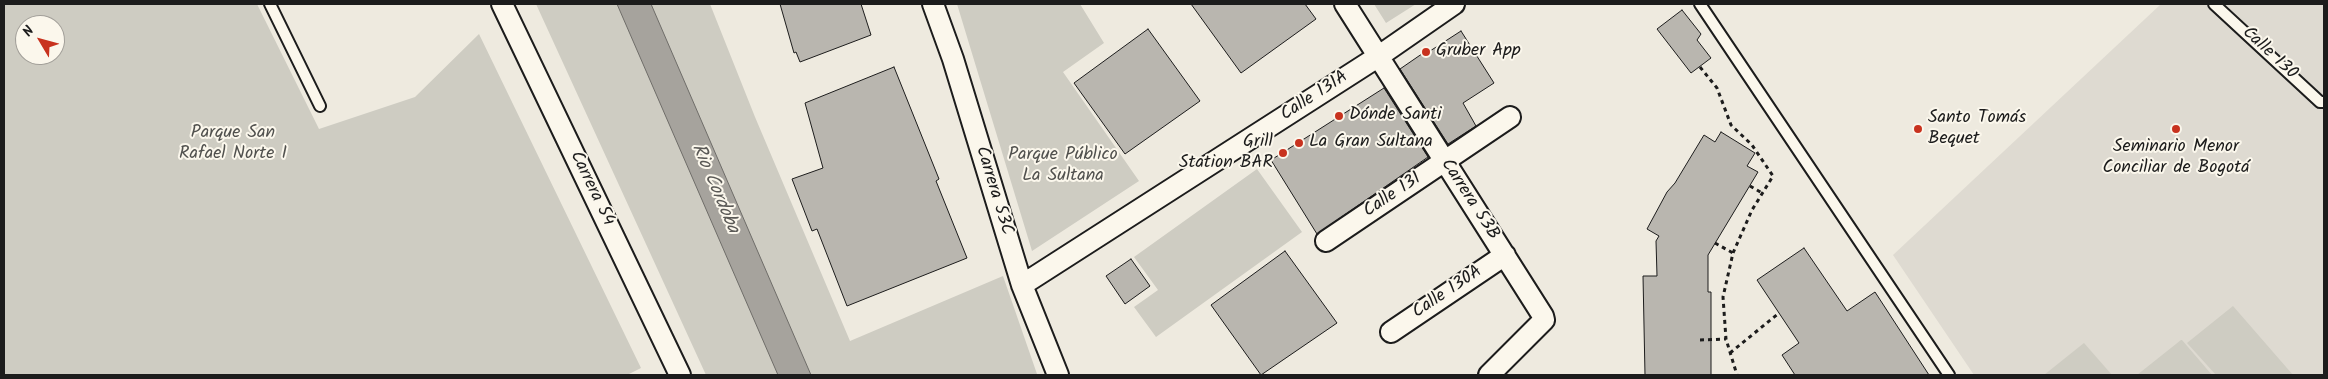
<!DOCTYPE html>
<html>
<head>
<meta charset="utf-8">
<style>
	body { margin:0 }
	#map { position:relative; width:2328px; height:379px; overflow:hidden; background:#eeeadf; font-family:Kalam,sans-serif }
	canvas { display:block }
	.frame { position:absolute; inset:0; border:5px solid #1c1c1c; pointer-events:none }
	.north { position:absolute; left:15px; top:15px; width:50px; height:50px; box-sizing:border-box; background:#fbf7ec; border:1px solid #a29f99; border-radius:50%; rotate:307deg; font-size:14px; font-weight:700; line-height:20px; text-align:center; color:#1c1c1c }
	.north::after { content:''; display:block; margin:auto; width:18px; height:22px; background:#c8321e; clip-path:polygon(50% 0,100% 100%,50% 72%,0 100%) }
</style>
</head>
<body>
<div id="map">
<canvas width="2328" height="379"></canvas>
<div class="frame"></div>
<div class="north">N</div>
</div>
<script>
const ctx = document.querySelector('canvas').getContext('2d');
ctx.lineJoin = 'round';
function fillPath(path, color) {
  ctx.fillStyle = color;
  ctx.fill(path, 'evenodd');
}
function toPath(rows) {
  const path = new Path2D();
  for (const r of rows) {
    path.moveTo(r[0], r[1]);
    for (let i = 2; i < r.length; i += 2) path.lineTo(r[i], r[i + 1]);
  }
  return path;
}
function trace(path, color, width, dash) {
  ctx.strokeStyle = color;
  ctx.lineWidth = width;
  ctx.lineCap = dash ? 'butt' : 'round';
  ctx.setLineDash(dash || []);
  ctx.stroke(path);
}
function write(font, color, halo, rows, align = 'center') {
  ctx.font = font + ' Kalam,sans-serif';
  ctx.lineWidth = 4;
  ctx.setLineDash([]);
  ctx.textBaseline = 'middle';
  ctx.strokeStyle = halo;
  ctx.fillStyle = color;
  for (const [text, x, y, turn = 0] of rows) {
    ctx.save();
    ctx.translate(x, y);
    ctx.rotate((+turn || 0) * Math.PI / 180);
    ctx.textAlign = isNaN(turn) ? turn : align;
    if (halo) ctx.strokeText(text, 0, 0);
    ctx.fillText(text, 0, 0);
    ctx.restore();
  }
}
const built = toPath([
	[2161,4,2324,4,2324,375,1974,375,1893,255]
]);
const green = toPath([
	[4,4,257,4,319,129,415,97,479,34,641,368,627,375,4,375],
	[25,25,55,25,55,55,25,55],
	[536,4,710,4,755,117,850,341,1003,276,1037,374,706,375],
	[957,4,1080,4,1104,43,1063,72,1139,181,1032,251],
	[1374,4,1416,4,1386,23],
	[1257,169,1302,232,1156,337,1134,307,1158,290,1134,257],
	[2233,306,2293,375,2216,375,2187,343],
	[2182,340,2212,375,2137,375,2181,340],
	[2084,343,2112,375,2044,375]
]);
const water = toPath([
	[617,4,651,4,811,375,778,375,617,4]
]);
const building = toPath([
	[780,4,861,4,871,35,800,62,796,52,794,53,780,4],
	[1191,4,1305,4,1316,19,1241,73,1191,4],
	[1682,10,1701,34,1697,40,1711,58,1691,73,1657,29,1682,10],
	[1148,29,1200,101,1125,154,1074,83,1148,29],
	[1461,31,1494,83,1463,103,1476,126,1448,144,1400,69,1429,49,1430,51,1461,31],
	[894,67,939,179,936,181,967,258,847,306,817,229,812,231,792,179,823,168,805,103,894,67],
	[1384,88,1428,157,1317,234,1271,160,1384,88],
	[1721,132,1755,153,1747,166,1758,172,1708,255,1708,292,1711,292,1711,375,1645,375,1643,276,1657,276,1656,241,1659,236,1647,229,1667,192,1675,183,1704,135,1715,142,1721,132],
	[1804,248,1847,311,1875,292,1929,375,1795,375,1782,355,1799,343,1757,280,1804,248],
	[1285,251,1337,323,1261,375,1211,305,1285,251],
	[1131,259,1150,286,1125,304,1106,276,1131,259]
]);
const path = toPath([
	[1700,67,1717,88,1731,125,1752,145,1773,176,1752,210,1733,253,1723,297,1726,339,1737,375],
	[1750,186,1762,193],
	[1715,243,1733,253],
	[1700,340,1726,339],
	[1730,353,1779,313]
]);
const lane = toPath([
	[270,4,320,106],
	[1700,4,1949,375],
	[2214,4,2320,102,2324,102]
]);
const street = toPath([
	[502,4,680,375],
	[933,4,953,59,1022,285,1058,375],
	[1345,4,1543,316,1544,320,1489,375],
	[1326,241,1510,117],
	[1022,285,1379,56,1454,4],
	[1391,332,1505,255]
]);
const markers = [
	[1426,52,5,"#c8321e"],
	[1339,116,5,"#c8321e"],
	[1918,129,5,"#c8321e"],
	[2176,129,5,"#c8321e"],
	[1299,143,5,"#c8321e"],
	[1283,153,5,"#c8321e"]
];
const poiNames = [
	["Gruber App",1436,52],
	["Dónde Santi",1349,116],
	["Santo Tomás",1928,119],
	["Bequet",1928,140],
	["Grill",1273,143,"right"],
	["Station BAR",1273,164,"right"],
	["La Gran Sultana",1309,143],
	["Seminario Menor",2176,148,"center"],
	["Conciliar de Bogotá",2176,169,"center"]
];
const streetNames = [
	["Calle 130",2269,54,43],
	["Calle 131A",1315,97,-33],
	["Carrera 54",591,189,64],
	["Carrera 53C",993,191,73],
	["Calle 131",1393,196,-34],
	["Carrera 53B",1469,200,57],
	["Calle 130A",1448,293,-34]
];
const parkNames = [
	["Parque San",233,134],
	["Rafael Norte I",233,155],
	["Parque Público",1063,156],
	["La Sultana",1063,177]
];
const waterNames = [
	["Rio Cordoba",714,189,67]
];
fillPath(built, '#dedad1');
fillPath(green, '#ceccc2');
fillPath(water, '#a6a39d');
trace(water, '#6f6d69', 1);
fillPath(building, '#b9b6af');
trace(building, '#1c1c1c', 1);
trace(lane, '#1c1c1c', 14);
trace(street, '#1c1c1c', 24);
trace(path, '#1c1c1c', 3, [4, 4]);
trace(lane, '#fbf7ec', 10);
trace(street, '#fbf7ec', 20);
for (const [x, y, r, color] of markers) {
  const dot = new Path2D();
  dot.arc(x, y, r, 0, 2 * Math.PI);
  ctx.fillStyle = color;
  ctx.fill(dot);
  trace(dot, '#fbf7ec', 2);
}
write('18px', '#1c1c1c', '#fbf7ec', poiNames, 'left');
write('18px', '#1c1c1c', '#fbf7ec', streetNames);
write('18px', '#51514e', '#fbf7ec', parkNames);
write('italic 19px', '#5a5956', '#fbf7ec', waterNames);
</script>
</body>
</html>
